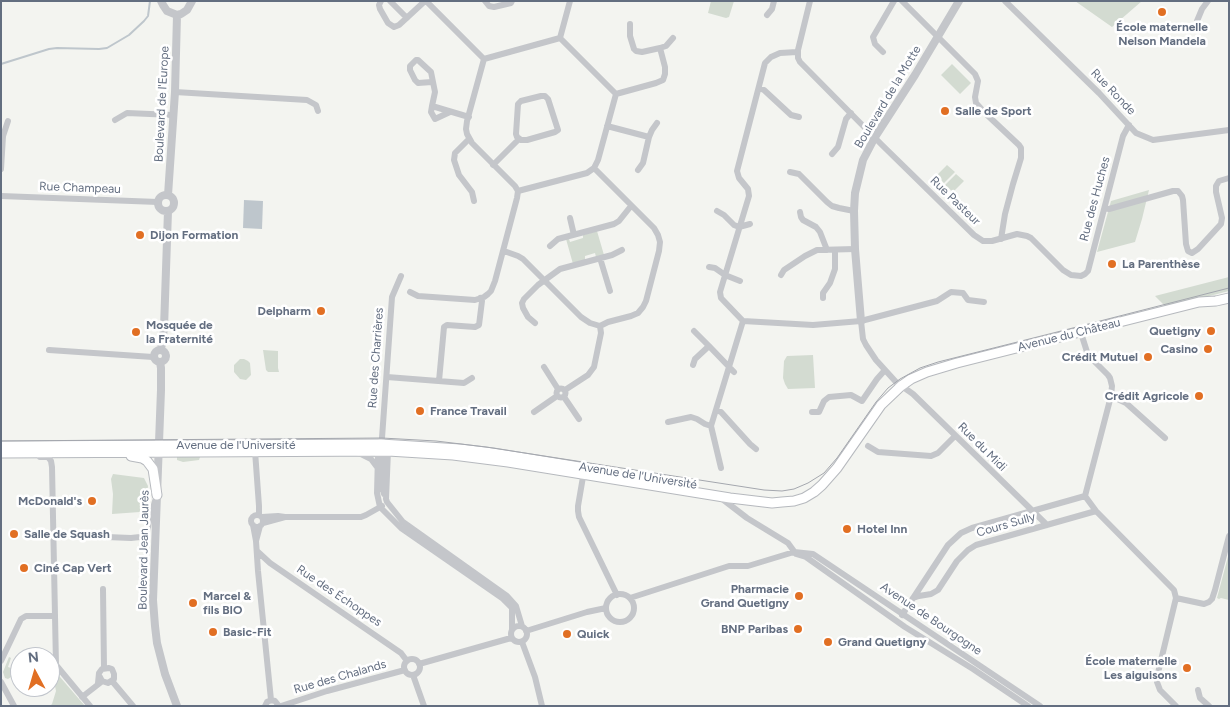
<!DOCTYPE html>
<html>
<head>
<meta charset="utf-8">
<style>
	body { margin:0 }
	#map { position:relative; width:1230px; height:707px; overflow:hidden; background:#f3f4f0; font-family:Figtree,sans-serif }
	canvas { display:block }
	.frame { position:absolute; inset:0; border:2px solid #636e80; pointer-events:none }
	.north { position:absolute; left:10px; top:647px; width:50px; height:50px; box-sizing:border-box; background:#fff; border:1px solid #c1c5cc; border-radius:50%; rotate:354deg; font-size:14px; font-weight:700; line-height:20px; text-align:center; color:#636e80 }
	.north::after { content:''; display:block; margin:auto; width:18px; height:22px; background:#e16f23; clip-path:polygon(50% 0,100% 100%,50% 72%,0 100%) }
</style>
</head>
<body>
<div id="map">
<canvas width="1230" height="707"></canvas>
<div class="frame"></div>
<div class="north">N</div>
</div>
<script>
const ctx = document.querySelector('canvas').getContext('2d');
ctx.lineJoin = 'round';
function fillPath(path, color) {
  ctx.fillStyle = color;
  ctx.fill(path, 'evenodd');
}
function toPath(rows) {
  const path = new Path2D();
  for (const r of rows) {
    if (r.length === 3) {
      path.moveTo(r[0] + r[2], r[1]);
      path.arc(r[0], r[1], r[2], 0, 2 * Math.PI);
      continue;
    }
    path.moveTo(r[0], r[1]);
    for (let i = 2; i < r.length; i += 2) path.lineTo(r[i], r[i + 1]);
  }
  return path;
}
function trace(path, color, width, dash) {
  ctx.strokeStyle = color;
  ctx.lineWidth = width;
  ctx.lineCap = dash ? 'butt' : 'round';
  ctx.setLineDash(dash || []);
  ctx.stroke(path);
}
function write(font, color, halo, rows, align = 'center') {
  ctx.font = font + ' Figtree,sans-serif';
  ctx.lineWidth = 5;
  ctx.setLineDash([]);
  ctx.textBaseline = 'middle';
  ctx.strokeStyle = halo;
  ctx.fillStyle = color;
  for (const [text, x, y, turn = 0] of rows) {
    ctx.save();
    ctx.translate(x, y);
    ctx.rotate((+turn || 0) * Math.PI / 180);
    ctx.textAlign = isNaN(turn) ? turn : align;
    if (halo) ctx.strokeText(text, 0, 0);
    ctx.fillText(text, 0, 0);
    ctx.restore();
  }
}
const green = toPath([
	[711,1,734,1,729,17,726,18,708,13],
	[1075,1,1142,1,1112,27],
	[952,64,971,83,960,94,941,75],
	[947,165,955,172,944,183,936,176],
	[956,174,964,181,953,192,945,185],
	[1149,190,1142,219,1135,242,1097,252,1111,201],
	[597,231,604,255,596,257,595,253,585,256,585,260,573,264,566,239,569,239,570,242,583,238,583,235],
	[1229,277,1229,291,1166,307,1155,296],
	[263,350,278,351,278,368,279,372,268,372,266,370],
	[813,355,815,388,788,389,785,384,783,378,784,361,787,356],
	[240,359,244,359,248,361,250,363,251,375,246,380,240,379,234,372,234,365],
	[201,454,199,460,183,462,177,460,177,455],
	[113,474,144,478,148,486,145,509,140,512,112,514,113,494,111,479],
	[1229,553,1229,600,1221,598,1219,599,1217,598],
	[9,657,11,658,8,667,11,668,12,673,11,677,8,679,5,678,3,672],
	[54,670,85,706,50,706,52,704,56,691,52,671]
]);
const water = toPath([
	[244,200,263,201,262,229,243,228]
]);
const stream = toPath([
	[1,64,49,49,57,48,99,49,107,48,129,35,144,21,148,16,150,1]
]);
const minor = toPath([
	[381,1,379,5,380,9,388,23,394,27,399,25,425,1],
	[390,1,407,18],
	[426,1,484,59,560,38,570,1],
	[485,1,489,6,494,7,511,3,512,1],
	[810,1,798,50,798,58,800,62,882,145,974,235,983,241,992,241,1017,234,1027,236,1031,238,1063,270,1071,275,1081,276,1085,274,1088,271,1123,136,1129,125],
	[902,1,975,74,978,81,975,97,976,103,985,113,1019,145,1021,148,1021,158,1013,184,1005,214,1001,239],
	[1005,1,1099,93,1136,133,1153,140,1229,130],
	[767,15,772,9,774,1],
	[1198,28,1197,21,1202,9,1208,1],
	[660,48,666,46,673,38],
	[883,52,875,44,873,37,894,1],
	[432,82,418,83,415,80,410,70,410,66,416,60,418,60,431,72,435,92,432,106,469,117],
	[759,88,764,90,791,115,799,117],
	[175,92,307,100,316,105,318,111],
	[616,94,656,83,663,80,665,74,665,67,660,48,642,52,636,51,634,49,630,36,630,24],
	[541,96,545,96,548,99,558,130,555,132,527,140,521,140,517,137,516,134,518,104,521,101,541,96],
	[432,106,431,112,435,119,450,112],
	[115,120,127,113,173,115],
	[607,126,649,137,643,163,638,170],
	[649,137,652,130,657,123],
	[469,139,455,153,454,160,459,175,472,192,474,201],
	[832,154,838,147,846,119,851,113],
	[493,165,519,139],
	[1,169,3,136,8,121],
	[790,172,799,174,827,202,832,206,839,208,854,211],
	[518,191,587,173,594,168,598,160,616,94,560,38],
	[1,196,158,202],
	[1105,208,1109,209,1173,191,1178,191,1182,196,1183,200,1186,244,1188,251,1192,253,1198,249,1221,224,1222,218,1216,192,1216,186,1219,181,1229,178],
	[717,211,724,215,734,225,739,227,750,224],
	[800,212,801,217,803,220,816,227,820,232,827,250],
	[570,218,574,235],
	[550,246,558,239,614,224,619,221,631,206],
	[504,251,518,256,523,259,581,317,590,323,600,326,608,322,631,316,638,313,643,307,646,301,659,251,660,242,658,235,654,228,594,168],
	[600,258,610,291],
	[709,267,715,268,725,275,740,281],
	[781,275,784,270,805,256,817,250,855,249],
	[401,276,392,297,382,438,378,455,377,493,380,507,401,528,502,598,512,608,512,630],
	[410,292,418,296,475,300,484,297,488,294,491,291,495,281,517,198,518,191,515,186,472,143,467,134,466,129,467,121,484,59],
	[823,298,823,293,830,283,835,269,835,250],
	[743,321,813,325,861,321,937,301,951,292,963,293,968,300,984,302],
	[861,321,863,339,866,345,876,360,896,382,913,394,1047,525],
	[535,323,528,317,523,308,522,303,524,299,538,285,560,269,612,255,622,250],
	[694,331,709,346],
	[1081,333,1088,355,1108,375,1110,378,1112,386,1111,396,1085,496],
	[49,350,153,357],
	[693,365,695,359,709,346,734,372],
	[544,367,558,389],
	[387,377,464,383,472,378],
	[439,381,444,327,447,325,475,327,479,325,482,301,480,298],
	[561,393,4.5],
	[565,390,588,375,594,367,601,333,600,326],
	[1111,396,1126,403,1165,438],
	[564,397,579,419],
	[716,410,721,412,750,444,756,449],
	[534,412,557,396],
	[812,412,819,412,824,401,829,397,851,395,862,401,877,379,885,370],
	[668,422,691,417,697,419,705,424,711,426],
	[868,446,878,452,931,456,938,453,955,436],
	[386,447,388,451,386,499,387,502,403,522,507,596,516,606,522,626],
	[382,448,383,451,382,487,384,494],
	[255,451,259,506,259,514],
	[357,452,371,459,377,467],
	[40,457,48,457,51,461,52,467,56,665,90,706],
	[721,468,711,426,743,321,721,298,720,292,749,196,748,189,739,178,737,171,765,63,771,57,780,53,797,52],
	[584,471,578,506,578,511,579,517,617,595],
	[1085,496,1096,511,1174,590,1176,598,1157,677,1157,682,1160,690,1176,706],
	[721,498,747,518,788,543,796,554,806,557,813,562,905,627,973,669,1028,706],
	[257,521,6],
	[262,517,278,516,285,517,263,523],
	[285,517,361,517,366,515,382,506],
	[253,525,256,541,260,526],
	[54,533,82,536,131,538,140,537,146,533,148,528,149,522,155,501],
	[256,541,258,571,271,700],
	[257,551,270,563,366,629,401,653,407,661],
	[103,589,104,668],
	[620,608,14],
	[630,598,729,566,748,566,794,552,813,554,1040,706],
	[913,598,919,596,931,594,938,590,957,561,968,550,976,545,1096,511],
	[1176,598,1204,604,1209,602,1212,599,1215,590,1229,536],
	[902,615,948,545,961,533,972,528,1085,496],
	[519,634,8],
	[526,631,587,612,606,608],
	[522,642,535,677,542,706],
	[412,667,8],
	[1,661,21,619,26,616,54,616],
	[419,664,511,638],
	[413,675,424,706],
	[112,681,133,706],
	[1,682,14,706],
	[98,683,99,673,102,669,109,668,112,669,114,674,114,679,108,683,102,681,100,677],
	[1198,690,1200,698,1209,706],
	[82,697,100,683],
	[265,706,267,702,271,700,275,701,279,706],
	[281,706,327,691,405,670]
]);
const tertiary = toPath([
	[161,1,163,5,167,11,177,15,181,14,187,10,192,1],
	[166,203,8],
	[168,195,175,92,177,15],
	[861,321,855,249,854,211,855,193,863,160,875,137,915,75,959,1],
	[160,356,6],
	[161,350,164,328,168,211],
	[160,362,161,368,161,390,153,600,155,626,157,643,165,674,177,706]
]);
const secondary = toPath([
	[1,446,381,444,460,449,493,453,604,471],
	[1,453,388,451,453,455,508,462,730,498,772,503,782,502,794,501,804,498,814,492,822,485,837,468,881,405,901,386,911,379,927,372,957,363,1199,302,1216,301,1229,298],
	[131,456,142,458,147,461,153,469,157,495]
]);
const tram = toPath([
	[1,441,382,438,436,441,486,447,764,490,782,491,794,489,808,483,824,473,837,458,876,402,888,388,900,379,920,368,938,362,1061,331,1229,288]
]);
const markers = [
	[1162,12,5,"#e16f23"],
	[945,111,5,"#e16f23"],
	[140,235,5,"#e16f23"],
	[1112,264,5,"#e16f23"],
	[321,311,5,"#e16f23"],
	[1211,331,5,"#e16f23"],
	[136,332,5,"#e16f23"],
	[1208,349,5,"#e16f23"],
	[1148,357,5,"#e16f23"],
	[1199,396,5,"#e16f23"],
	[420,411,5,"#e16f23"],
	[92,501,5,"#e16f23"],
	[847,529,5,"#e16f23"],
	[14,534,5,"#e16f23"],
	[24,568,5,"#e16f23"],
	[799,596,5,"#e16f23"],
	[193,603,5,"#e16f23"],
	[798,629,5,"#e16f23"],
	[213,632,5,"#e16f23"],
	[567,634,5,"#e16f23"],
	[828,642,5,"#e16f23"],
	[1187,668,5,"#e16f23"]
];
const poiNames = [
	["École maternelle",1162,27,"center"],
	["Nelson Mandela",1162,41,"center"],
	["Salle de Sport",955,111],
	["Dijon Formation",150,235],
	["La Parenthèse",1122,264],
	["Delpharm",311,311,"right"],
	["Mosquée de",146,325],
	["la Fraternité",146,339],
	["Quetigny",1201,331,"right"],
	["Casino",1198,349,"right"],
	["Crédit Mutuel",1138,357,"right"],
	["Crédit Agricole",1189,396,"right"],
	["France Travail",430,411],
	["McDonald's",82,501,"right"],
	["Hotel Inn",857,529],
	["Salle de Squash",24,534],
	["Ciné Cap Vert",34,568],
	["Pharmacie",789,589,"right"],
	["Grand Quetigny",789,603,"right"],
	["Marcel &",203,596],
	["fils BIO",203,610],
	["BNP Paribas",788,629,"right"],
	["Basic-Fit",223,632],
	["Quick",577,634],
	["Grand Quetigny",838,642],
	["École maternelle",1177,661,"right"],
	["Les aiguisons",1177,675,"right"]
];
const streetNames = [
	["Rue Ronde",1113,92,46],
	["Boulevard de la Motte",888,97,-59],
	["Boulevard de l'Europe",162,104,-87],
	["Rue Champeau",80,188,2],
	["Rue des Huches",1095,199,-75],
	["Rue Pasteur",955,201,44],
	["Avenue du Château",1069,335,-14],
	["Rue des Charrières",376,358,-86],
	["Avenue de l'Université",236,445],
	["Rue du Midi",982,447,45],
	["Avenue de l'Université",638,476,9],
	["Cours Sully",1006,525,-16],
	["Boulevard Jean Jaurès",144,550,-89],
	["Rue des Échoppes",339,596,34],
	["Avenue de Bourgogne",931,619,34],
	["Rue des Chalands",340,677,-16]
];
fillPath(green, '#d3dbd1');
fillPath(water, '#bec6cc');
trace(stream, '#bec6cc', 2);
trace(secondary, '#b6b9be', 11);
trace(minor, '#c4c6ca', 6);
trace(tertiary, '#c4c6ca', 8);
trace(secondary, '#fff', 9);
trace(tram, '#a4a7ae', 1);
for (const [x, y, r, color] of markers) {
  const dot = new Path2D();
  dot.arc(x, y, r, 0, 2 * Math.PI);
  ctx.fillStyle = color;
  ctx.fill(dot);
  trace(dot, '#fff', 2);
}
write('bold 12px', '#636e80', '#fff', poiNames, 'left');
write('12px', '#636e80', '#fff', streetNames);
</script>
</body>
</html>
